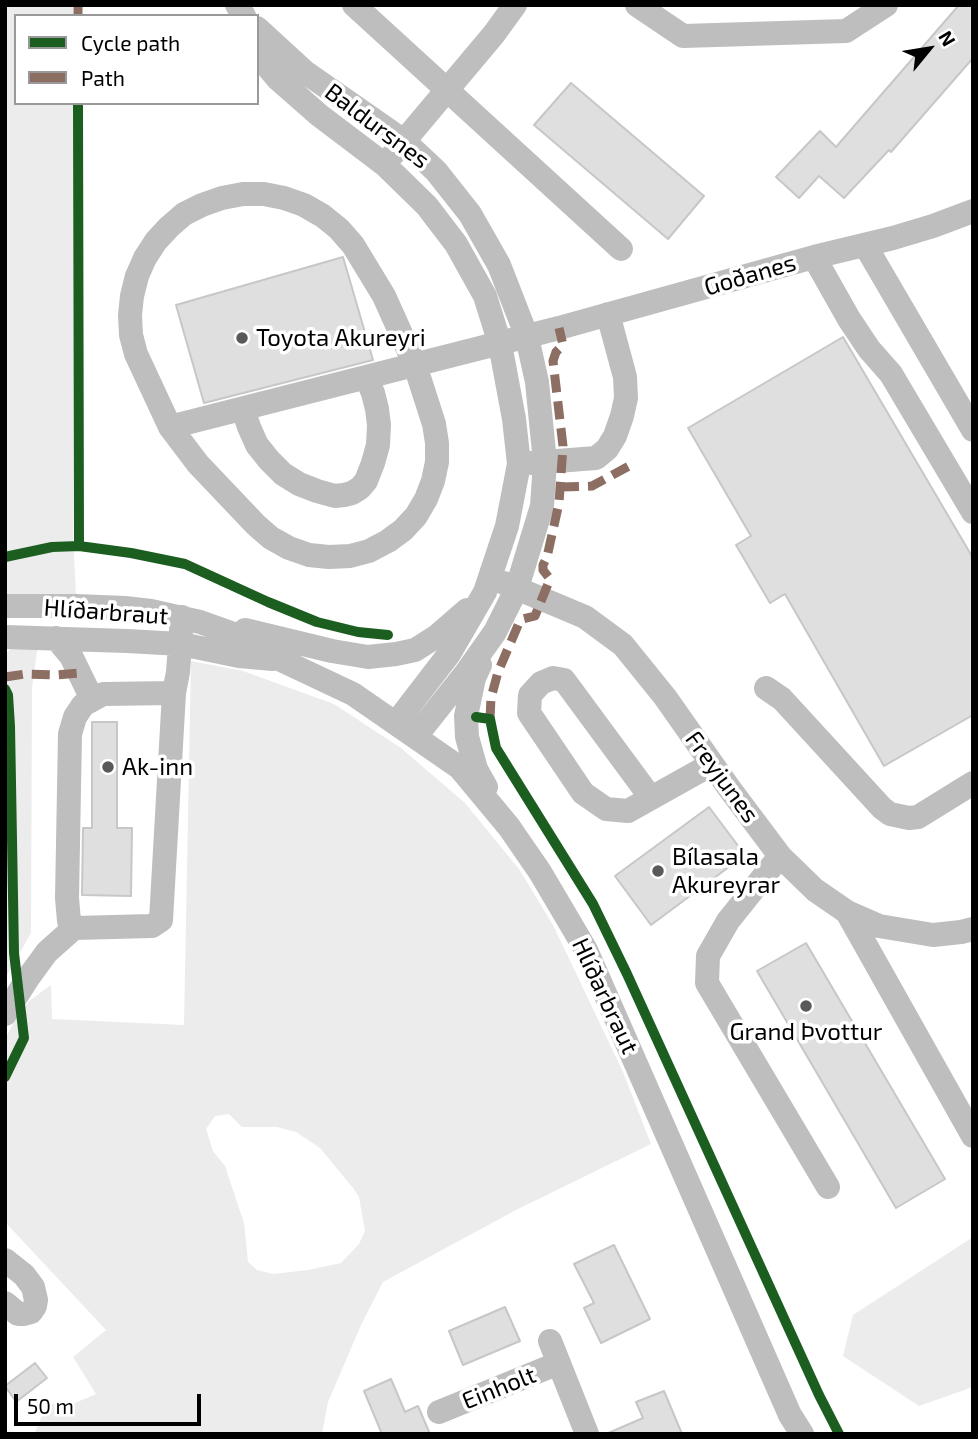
<!DOCTYPE html>
<html>
<head>
<meta charset="utf-8">
<style>
	body { margin:0 }
	#map { position:relative; width:978px; height:1439px; overflow:hidden; background:#fff; font-family:"Exo 2",sans-serif }
	canvas { display:block }
	.frame { position:absolute; inset:0; border:7px solid #000; pointer-events:none }
	.legend { position:absolute; left:14px; top:14px; width:245px; height:91px; box-sizing:border-box; background:#fff; border:2px solid #999; margin:0; padding:9px 12px; list-style:none; font-size:21px; color:#000 }
	.legend li { display:flex; align-items:center; gap:14px; height:35px }
	.legend b { width:35px; border:2px solid #999 }
	.north { position:absolute; left:894px; top:14px; width:70px; height:70px; -webkit-text-stroke:5px #fff; paint-order:stroke; rotate:60deg; font-size:19px; font-weight:700; line-height:28px; text-align:center; color:#000 }
	.north::after { content:''; display:block; margin:auto; width:24px; height:32px; background:#000; clip-path:polygon(50% 0,100% 100%,50% 72%,0 100%) }
	.scale { position:absolute; left:14px; top:1394px; width:187px; height:32px; box-sizing:border-box; border:4px solid #000; border-top:0; padding-left:9px; font-size:21px; line-height:24px; white-space:nowrap; color:#000; -webkit-text-stroke:5px #fff; paint-order:stroke }
</style>
</head>
<body>
<div id="map">
<canvas width="978" height="1439"></canvas>
<div class="frame"></div>
<ul class="legend">
<li><b style="height:9px;background:#1b5e20"></b>Cycle path</li>
<li><b style="height:9px;background:#8d6e63"></b>Path</li>
</ul>
<div class="north">N</div>
<div class="scale">50 m</div>
</div>
<script>
const ctx = document.querySelector('canvas').getContext('2d');
ctx.lineJoin = 'round';
function fillPath(path, color) {
  ctx.fillStyle = color;
  ctx.fill(path, 'evenodd');
}
function toPath(rows) {
  const path = new Path2D();
  for (const r of rows) {
    path.moveTo(r[0], r[1]);
    for (let i = 2; i < r.length; i += 2) path.lineTo(r[i], r[i + 1]);
  }
  return path;
}
function trace(path, color, width, dash) {
  ctx.strokeStyle = color;
  ctx.lineWidth = width;
  ctx.lineCap = dash ? 'butt' : 'round';
  ctx.setLineDash(dash || []);
  ctx.stroke(path);
}
function write(font, color, halo, rows, align = 'center') {
  ctx.font = font + ' "Exo 2",sans-serif';
  ctx.lineWidth = 7;
  ctx.setLineDash([]);
  ctx.textBaseline = 'middle';
  ctx.strokeStyle = halo;
  ctx.fillStyle = color;
  for (const [text, x, y, turn = 0] of rows) {
    ctx.save();
    ctx.translate(x, y);
    ctx.rotate((+turn || 0) * Math.PI / 180);
    ctx.textAlign = isNaN(turn) ? turn : align;
    if (halo) ctx.strokeText(text, 0, 0);
    ctx.fillText(text, 0, 0);
    ctx.restore();
  }
}
const green = toPath([
	[5,5,73,5,73,16,16,16,16,103,73,103,73,537,76,595,5,595],
	[38,644,32,688,31,933,5,979,5,654,11,649],
	[191,661,243,671,334,704,401,748,465,803,519,869,553,925,623,1072,651,1144,516,1210,383,1282,361,1325,328,1402,322,1434,34,1434,48,1402,63,1408,96,1394,73,1357,106,1330,5,1222,5,1039,14,1022,29,1001,51,985,52,1019,184,1025],
	[229,1114,242,1127,277,1127,296,1132,320,1148,353,1188,359,1197,365,1231,359,1244,341,1263,308,1270,273,1274,257,1270,248,1262,244,1223,225,1166,213,1151,206,1129,215,1116],
	[973,1237,973,1387,919,1406,843,1356,853,1315]
]);
const building = toPath([
	[959,5,973,5,973,58,891,152,889,150,844,198,819,176,799,198,776,177,820,131,836,147,959,5],
	[571,83,704,196,668,239,534,125,571,83],
	[343,257,373,360,204,403,176,305,343,257],
	[843,337,973,558,973,715,884,766,785,594,770,603,736,545,751,536,688,428,843,337],
	[92,722,117,722,117,828,132,828,131,896,82,895,83,828,92,828,92,722],
	[709,807,745,855,651,925,615,876,709,807],
	[806,943,945,1179,896,1208,757,971,806,943],
	[614,1245,650,1319,601,1343,584,1308,594,1303,574,1264,614,1245],
	[505,1307,520,1341,463,1365,449,1331,505,1307],
	[35,1363,47,1378,16,1402,5,1386,35,1363],
	[391,1379,405,1412,418,1406,430,1434,382,1434,364,1391,391,1379],
	[664,1391,682,1434,606,1434,643,1418,636,1402,664,1391]
]);
const minor = toPath([
	[237,5,244,16],
	[354,5,621,249],
	[637,5,683,36,846,31,886,5],
	[257,28,305,72,404,141,436,171,470,214,499,265,527,337,537,382,545,462,542,506,517,588,495,632,466,673,416,736],
	[257,54,278,79,319,115,385,165,427,206,456,244,485,296,500,344,514,419,519,464,507,526,485,592,449,654,396,723],
	[394,153,494,34,515,5],
	[243,194,264,194,284,198,304,205,323,216,339,229,353,245,384,296,415,365,434,424,437,443,437,462,433,481,426,499,416,516,403,530,388,541,369,551,350,556,329,557,309,555,289,548,271,538,256,525,198,464,170,427,136,354,131,335,130,315,132,296,137,276,145,258,156,241,169,227,184,214,202,205,222,198,243,194],
	[865,245,973,430],
	[814,257,849,319,869,349,891,374,973,512],
	[243,409,249,427,257,445,269,460,283,474,299,484,317,491,335,496,344,495,352,493,360,488,366,481,373,463,378,445,379,425,377,409,373,393,366,377],
	[170,427,559,328,814,257,893,238,933,226,973,211],
	[531,463,596,458,607,449,615,436,622,416,626,398,625,377,608,314],
	[504,583,585,617,623,645,665,697,729,788,780,856,815,890,847,912,879,926,933,935,961,932,973,929],
	[5,606,76,606,125,608,151,611,200,622,245,638,281,660,353,694,460,768,509,827,540,872,586,950,790,1415,802,1434],
	[245,630,332,651,368,657,396,654,415,650,437,636,467,610],
	[5,637,127,641,181,644,239,656,273,659],
	[56,638,71,656,92,699],
	[480,665,474,678,466,716,467,737,476,769,486,787],
	[766,688,782,699,882,808,890,814,909,818,918,817,973,783],
	[174,693,103,694,83,705,75,717,70,734,67,898,69,921,74,928,152,926,161,920,174,693,178,672,182,617],
	[651,798,564,680,553,678,541,683,530,695,529,713,583,793,606,809,628,811,712,764],
	[780,856,728,921,708,956,707,983,828,1187],
	[847,912,973,1136],
	[5,1014,28,978,47,952,74,928],
	[5,1260,24,1275,33,1287,36,1300,35,1306,31,1312,24,1314,18,1314,5,1303],
	[550,1341,587,1434],
	[439,1412,559,1363]
]);
const quiet = toPath([
	[78,5,78,16],
	[561,487,592,486,631,465],
	[5,677,25,674,57,675,81,673],
	[490,719,491,698,498,672,519,623,523,619,535,616,550,579,543,570,543,565,547,557,559,503,563,446,553,361,556,352,563,345,559,328]
]);
const cycleway = toPath([
	[78,103,79,546],
	[5,557,52,547,79,546,131,553,185,564,268,602,317,622,358,632,388,635],
	[5,689,8,695,10,726,14,953,24,1038,5,1077],
	[476,717,490,719,496,748,593,904,627,974,819,1395,839,1434]
]);
const markers = [
	[242,338,7,"#595959"],
	[108,767,7,"#595959"],
	[658,871,7,"#595959"],
	[806,1006,7,"#595959"]
];
const streetNames = [
	["Baldursnes",377,126,37],
	["Goðanes",750,275,-16],
	["Hlíðarbraut",106,612,4],
	["Freyjunes",722,777,54],
	["Hlíðarbraut",605,996,65],
	["Einholt",499,1388,-22]
];
const poiNames = [
	["Toyota Akureyri",256,338],
	["Ak-inn",122,767],
	["Bílasala",672,857],
	["Akureyrar",672,885],
	["Grand Þvottur",806,1032,"center"]
];
fillPath(green, '#ececec');
fillPath(building, '#dfdfdf');
trace(building, '#c7c7c7', 2);
trace(minor, '#bebebe', 24);
trace(quiet, '#8d6e63', 9, [18, 9]);
trace(cycleway, '#1b5e20', 10);
for (const [x, y, r, color] of markers) {
  const dot = new Path2D();
  dot.arc(x, y, r, 0, 2 * Math.PI);
  ctx.fillStyle = color;
  ctx.fill(dot);
  trace(dot, '#fff', 2.5);
}
write('24px', '#000', '#fff', streetNames);
write('24px', '#000', '#fff', poiNames, 'left');
</script>
</body>
</html>
